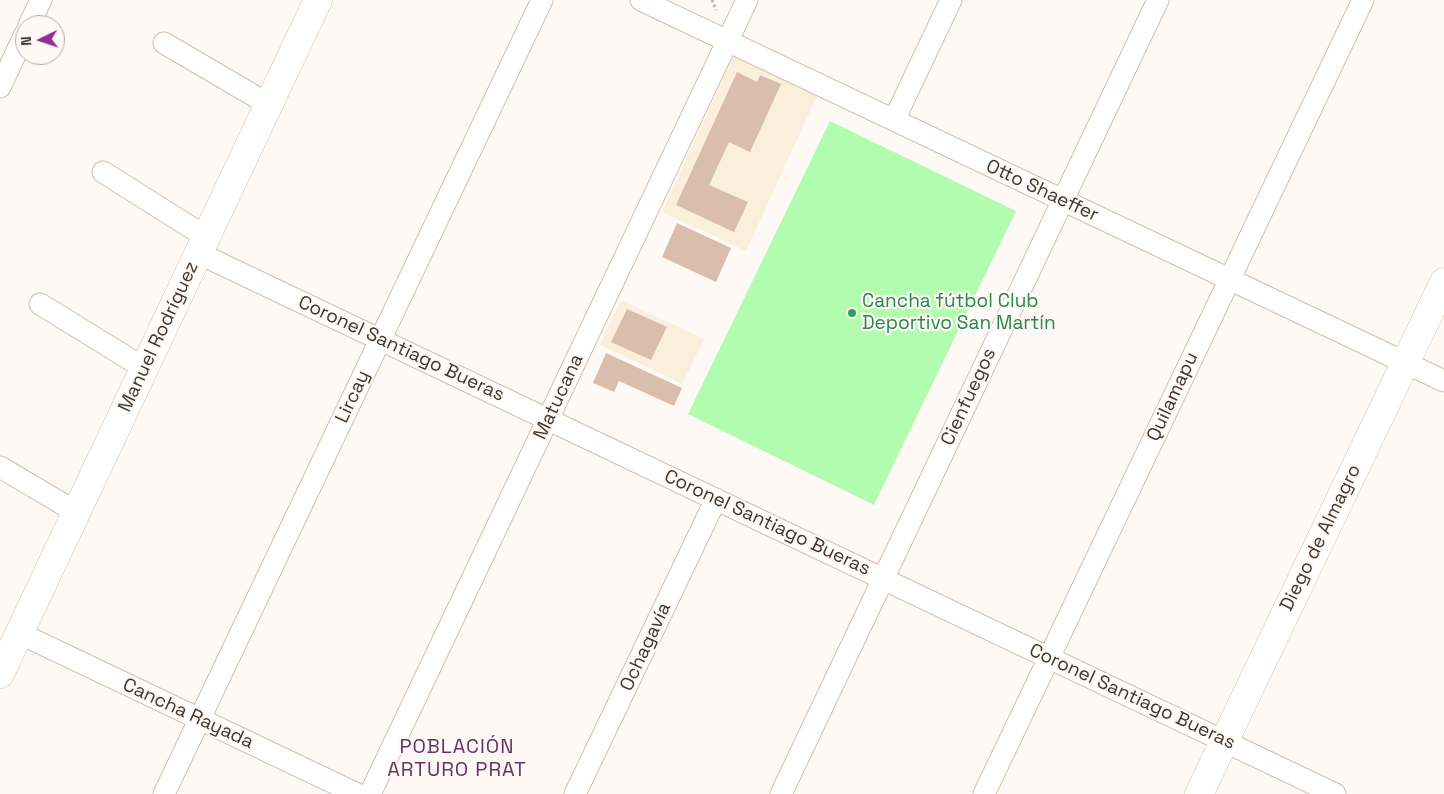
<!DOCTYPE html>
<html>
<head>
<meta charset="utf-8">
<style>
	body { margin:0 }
	#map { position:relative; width:1444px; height:794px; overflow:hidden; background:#fef9f5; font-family:"Space Grotesk",sans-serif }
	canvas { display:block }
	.north { position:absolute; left:15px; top:15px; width:50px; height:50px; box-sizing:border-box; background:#fef9f5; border:1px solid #b2aba6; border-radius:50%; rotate:266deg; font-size:14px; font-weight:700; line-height:20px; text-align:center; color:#41362f }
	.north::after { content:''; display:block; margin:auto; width:18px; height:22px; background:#932d92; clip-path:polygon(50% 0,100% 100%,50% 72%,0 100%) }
</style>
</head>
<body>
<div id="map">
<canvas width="1444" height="794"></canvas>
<div class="north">N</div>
</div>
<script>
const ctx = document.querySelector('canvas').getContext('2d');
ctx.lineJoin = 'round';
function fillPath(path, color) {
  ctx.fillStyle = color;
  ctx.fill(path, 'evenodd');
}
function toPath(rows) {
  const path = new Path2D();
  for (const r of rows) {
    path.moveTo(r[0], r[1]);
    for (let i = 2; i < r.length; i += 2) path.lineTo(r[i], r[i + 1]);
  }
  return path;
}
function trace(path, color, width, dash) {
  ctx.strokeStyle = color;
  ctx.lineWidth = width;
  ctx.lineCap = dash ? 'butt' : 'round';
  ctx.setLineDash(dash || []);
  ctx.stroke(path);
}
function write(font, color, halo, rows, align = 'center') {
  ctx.font = font + ' "Space Grotesk",sans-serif';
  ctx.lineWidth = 4.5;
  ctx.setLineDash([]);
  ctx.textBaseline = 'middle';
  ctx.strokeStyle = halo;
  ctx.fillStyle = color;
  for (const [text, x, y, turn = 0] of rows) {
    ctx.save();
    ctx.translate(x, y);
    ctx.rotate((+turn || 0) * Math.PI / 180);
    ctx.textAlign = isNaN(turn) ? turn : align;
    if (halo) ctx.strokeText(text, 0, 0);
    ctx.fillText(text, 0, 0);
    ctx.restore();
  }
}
const education = toPath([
	[733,57,817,96,746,251,662,212],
	[621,300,704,339,682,384,600,345]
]);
const green = toPath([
	[830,121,1016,211,874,505,688,414]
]);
const building = toPath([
	[737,72,757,82,760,75,781,84,750,152,729,142,709,185,748,202,734,232,676,205],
	[677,223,731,248,716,282,662,257],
	[627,309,667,327,651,360,611,342],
	[606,353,682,388,674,406,619,381,614,392,593,383]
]);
const path = toPath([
	[712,0,716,10]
]);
const minor = toPath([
	[641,0,1444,381],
	[29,25,41,0],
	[164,43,268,104],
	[0,87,25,34],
	[894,120,951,0],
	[103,172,206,237],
	[198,253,1335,794],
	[40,304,144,368],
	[0,467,76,512],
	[19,633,357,794],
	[164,794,542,0],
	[370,794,747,0],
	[575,794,716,499],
	[781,794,1158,0],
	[984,794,1363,0]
]);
const tertiary = toPath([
	[0,674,318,0],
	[1199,794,1444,282]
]);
const markers = [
	[852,313,5,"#2e9e5b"]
];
const streetNames = [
	["Otto Shaeffer",1042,191,25],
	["Manuel Rodríguez",159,337,-65],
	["Coronel Santiago Bueras",401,349,25],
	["Lircay",353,397,-65],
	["Matucana",559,397,-65],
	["Cienfuegos",969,397,-65],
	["Quilamapu",1173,397,-65],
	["Coronel Santiago Bueras",767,523,25],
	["Diego de Almagro",1321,538,-64],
	["Ochagavía",646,647,-65],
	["Coronel Santiago Bueras",1132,697,25],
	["Cancha Rayada",188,714,25]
];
const leisureNames = [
	["Cancha fútbol Club",862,302],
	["Deportivo San Martín",862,324]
];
const neighbourhoodNames = [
	["POBLACIÓN",457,748],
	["ARTURO PRAT",457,771]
];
fillPath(education, '#f9efda');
fillPath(green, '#b2fcb0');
fillPath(building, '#dabead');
trace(minor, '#d7bdaa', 23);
trace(tertiary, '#d7bdaa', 29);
trace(path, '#c0b9b4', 3, [2.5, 2.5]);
trace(minor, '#fff', 21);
trace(tertiary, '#fff', 28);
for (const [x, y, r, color] of markers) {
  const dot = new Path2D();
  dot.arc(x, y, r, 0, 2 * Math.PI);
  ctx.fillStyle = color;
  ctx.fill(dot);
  trace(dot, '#fef9f5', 2);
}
write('19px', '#41362f', '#fef9f5', streetNames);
write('19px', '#27864d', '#fef9f5', leisureNames, 'left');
ctx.letterSpacing = '1px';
write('20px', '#653263', '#fef9f5', neighbourhoodNames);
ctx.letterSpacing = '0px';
</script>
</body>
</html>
